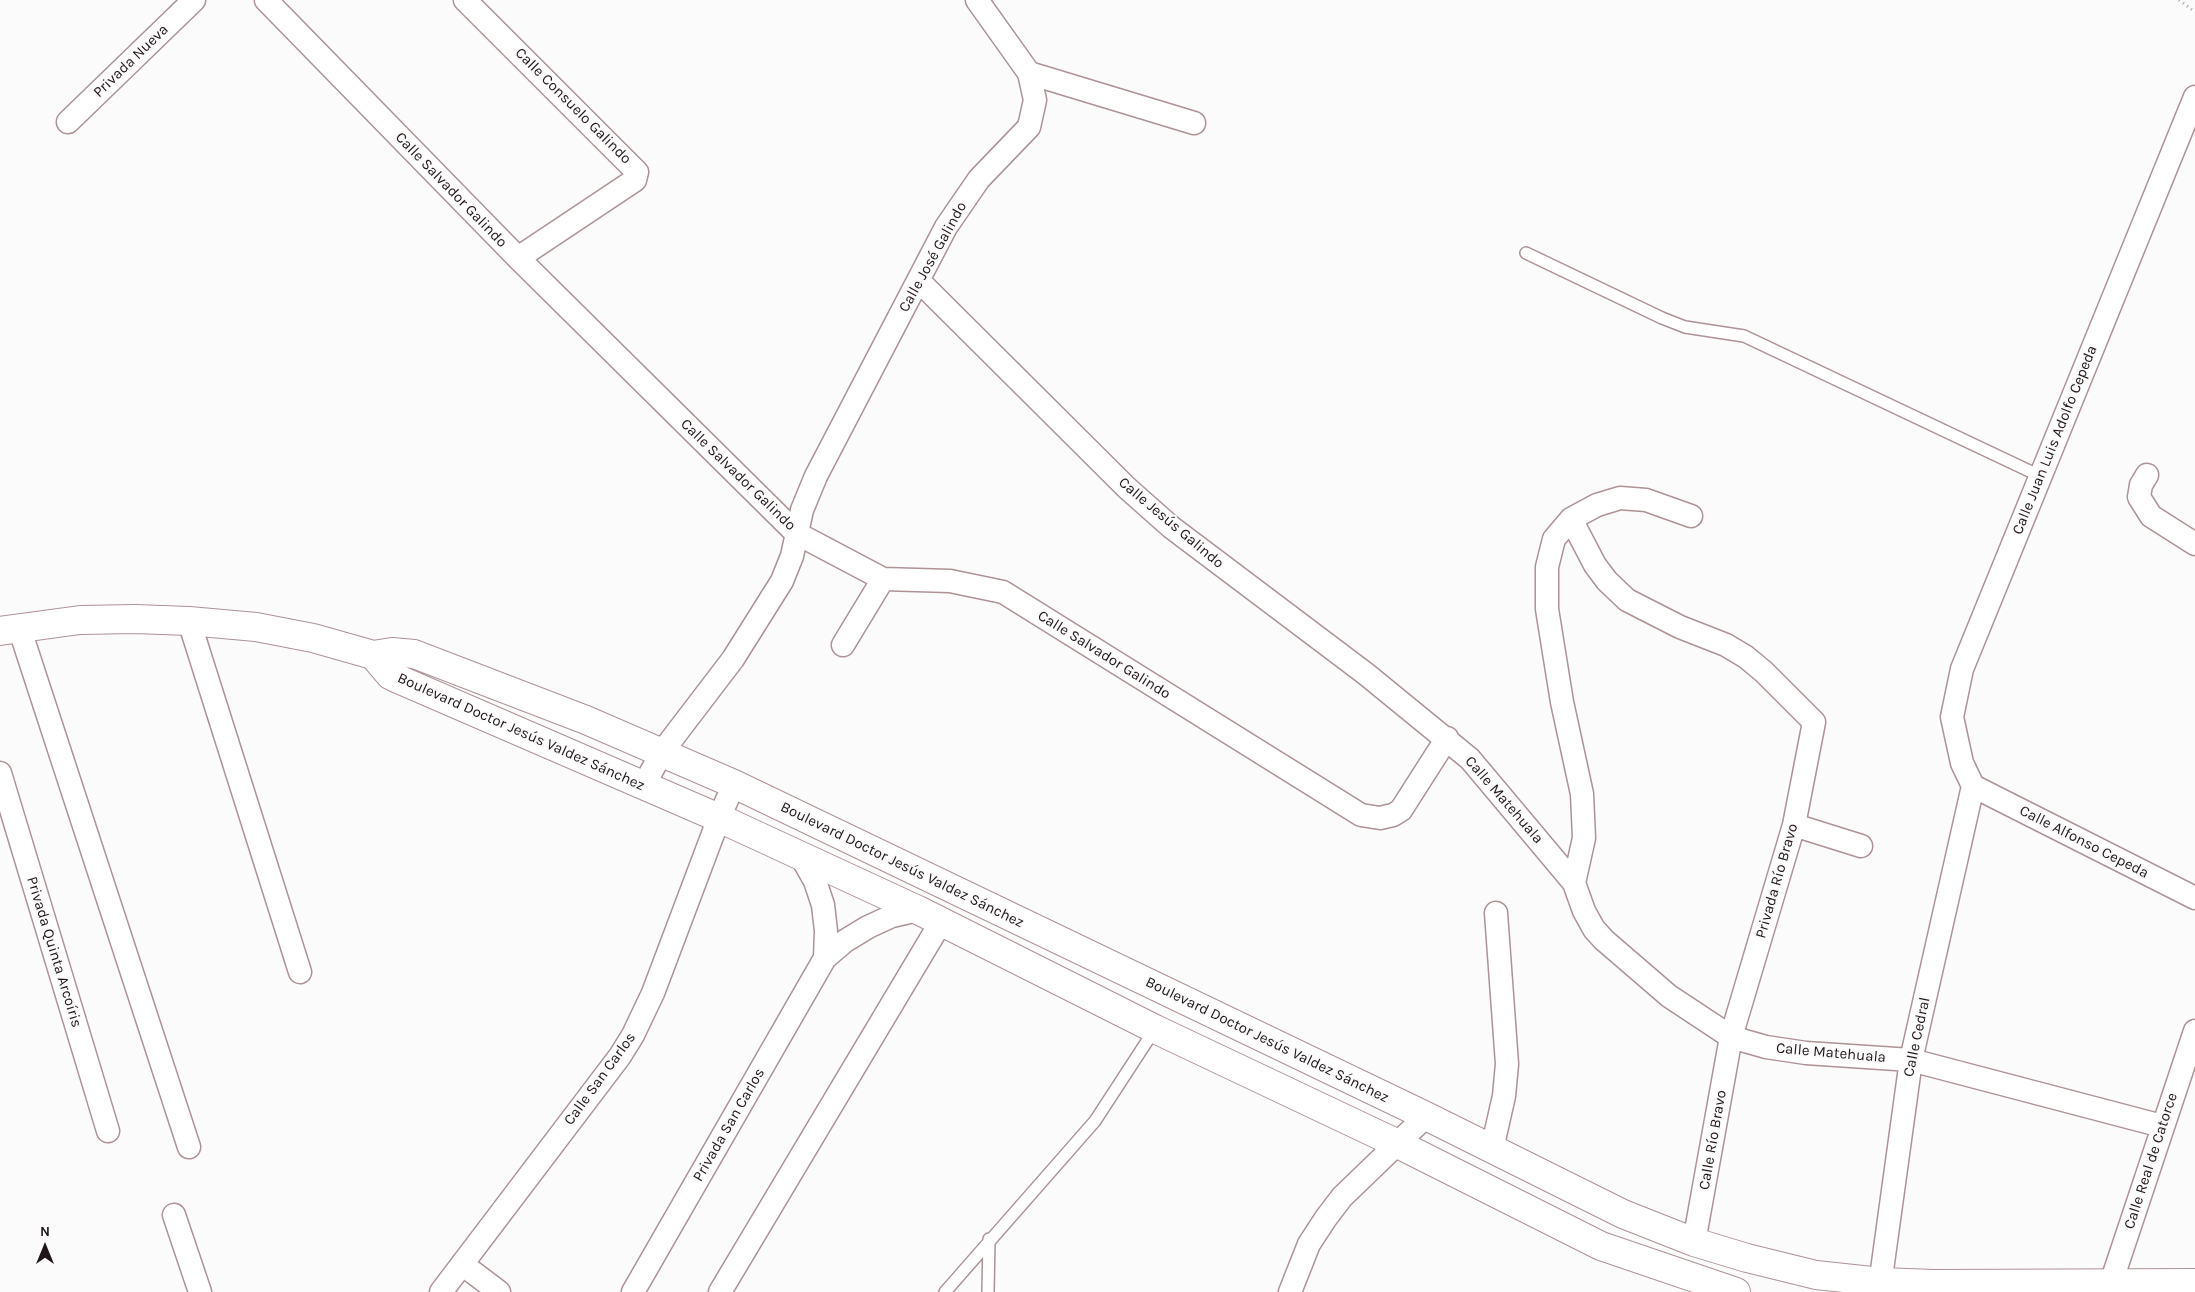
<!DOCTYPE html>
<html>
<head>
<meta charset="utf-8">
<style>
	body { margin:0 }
	#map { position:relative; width:2195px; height:1292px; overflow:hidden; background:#fbfbfb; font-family:Karla,sans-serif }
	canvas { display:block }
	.north { position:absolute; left:20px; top:1222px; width:50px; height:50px; -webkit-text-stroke:4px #fbfbfb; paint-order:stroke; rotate:0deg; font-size:14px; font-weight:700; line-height:20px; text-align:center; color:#201617 }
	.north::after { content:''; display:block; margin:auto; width:18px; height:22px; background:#201617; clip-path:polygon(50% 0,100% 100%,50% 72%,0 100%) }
</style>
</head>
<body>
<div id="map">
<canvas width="2195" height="1292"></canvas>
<div class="north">N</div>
</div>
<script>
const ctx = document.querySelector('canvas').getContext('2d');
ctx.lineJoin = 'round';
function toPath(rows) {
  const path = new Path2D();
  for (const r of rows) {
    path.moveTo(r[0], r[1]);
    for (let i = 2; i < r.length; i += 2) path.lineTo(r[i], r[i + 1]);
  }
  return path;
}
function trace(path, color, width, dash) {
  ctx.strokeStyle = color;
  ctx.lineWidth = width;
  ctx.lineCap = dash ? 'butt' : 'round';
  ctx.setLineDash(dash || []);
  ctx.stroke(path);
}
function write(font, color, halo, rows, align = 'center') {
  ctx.font = font + ' Karla,sans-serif';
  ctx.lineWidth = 4;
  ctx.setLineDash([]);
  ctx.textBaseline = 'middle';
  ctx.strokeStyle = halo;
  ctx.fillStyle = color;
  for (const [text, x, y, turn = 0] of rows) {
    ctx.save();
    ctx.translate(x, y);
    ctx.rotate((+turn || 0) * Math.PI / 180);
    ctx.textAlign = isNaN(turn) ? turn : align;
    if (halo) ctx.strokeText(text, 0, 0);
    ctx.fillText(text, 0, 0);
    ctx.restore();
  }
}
const path = toPath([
	[2179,0,2195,12]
]);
const service = toPath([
	[1526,253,1662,318,1685,327,1744,336,2040,476],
	[945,1292,1095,1121,1155,1029],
	[988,1292,989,1239]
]);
const minor = toPath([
	[266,0,518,258,796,533,883,579,950,581,1003,592,1361,815,1380,818,1393,815,1401,810,1447,738],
	[465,0,637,172,635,180,518,258],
	[1029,73,1194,123],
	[68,122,194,0],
	[919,281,1127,488,1171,527,1366,674,1470,759,1574,883,1584,911,1594,929,1604,940,1669,996,1731,1037,1766,1047,1806,1053,1911,1060,2162,1126],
	[2147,475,2141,485,2139,497,2151,516,2195,544],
	[1571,519,1595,565,1607,581,1627,600,1680,627,1726,645,1746,657,1764,672,1814,722,1794,825,1731,1037,1694,1242],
	[189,621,300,972],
	[19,627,189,1147],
	[843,645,883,579],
	[0,773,108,1131],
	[644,785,662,752,733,659,782,581,792,556,802,510,816,476,946,227,979,179,1029,127,1035,100,1029,73,977,0],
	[1973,786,1962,763,1952,717,1962,669,2195,97],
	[1973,786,2195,898],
	[1794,825,1861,846],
	[802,858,815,881,823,905,826,931,825,958],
	[1574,883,1584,838,1582,794,1562,702,1547,609,1547,567,1554,539,1571,519,1597,505,1620,498,1646,500,1691,516],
	[1492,1149,1504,1096,1507,1064,1496,913],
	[174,1215,200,1292],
	[462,1264,499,1292],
	[441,1292,620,1056,633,1035,653,993,719,818,734,784],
	[633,1292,825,958,845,941,868,927,892,916,918,910],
	[720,1292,941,922],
	[1290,1292,1309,1244,1326,1218,1342,1197,1426,1116],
	[1879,1292,1911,1060,1973,786],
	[2108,1292,2195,1031]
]);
const secondary = toPath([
	[0,631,80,620,135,619,189,621,256,627,313,638,373,655,392,652,414,654,586,720,734,784,1426,1116,1623,1214,1694,1242,1747,1258,1816,1275,1881,1282,1934,1284,2195,1283],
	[373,655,390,675,398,679,719,818,918,910,1155,1029,1398,1144,1601,1246,1736,1292]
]);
const streetNames = [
	["Privada Nueva",131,61,-44],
	["Calle Consuelo Galindo",573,106,45],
	["Calle Salvador Galindo",451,190,46],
	["Calle José Galindo",933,257,-61],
	["Calle Juan Luis Adolfo Cepeda",2055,440,-68],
	["Calle Salvador Galindo",738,475,44],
	["Calle Jesús Galindo",1171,523,40],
	["Calle Salvador Galindo",1104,655,32],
	["Boulevard Doctor Jesús Valdez Sánchez",521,732,24],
	["Calle Matehuala",1504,800,49],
	["Calle Alfonso Cepeda",2084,842,27],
	["Boulevard Doctor Jesús Valdez Sánchez",902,865,26],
	["Privada Río Bravo",1777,881,-74],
	["Privada Quinta Arcoíris",54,952,73],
	["Calle Cedral",1917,1037,-78],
	["Boulevard Doctor Jesús Valdez Sánchez",1267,1040,26],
	["Calle Matehuala",1831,1053,5],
	["Calle San Carlos",600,1079,-54],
	["Privada San Carlos",729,1125,-60],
	["Calle Río Bravo",1713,1140,-80],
	["Calle Real de Catorce",2151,1161,-72]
];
trace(service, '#ae9295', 14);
trace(minor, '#ae9295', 25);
trace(secondary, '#ae9295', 30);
trace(path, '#a6a2a3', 3, [1, 4]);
trace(service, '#fff', 11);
trace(minor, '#fff', 22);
trace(secondary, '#fff', 28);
write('15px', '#201617', '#fbfbfb', streetNames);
</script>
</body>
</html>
